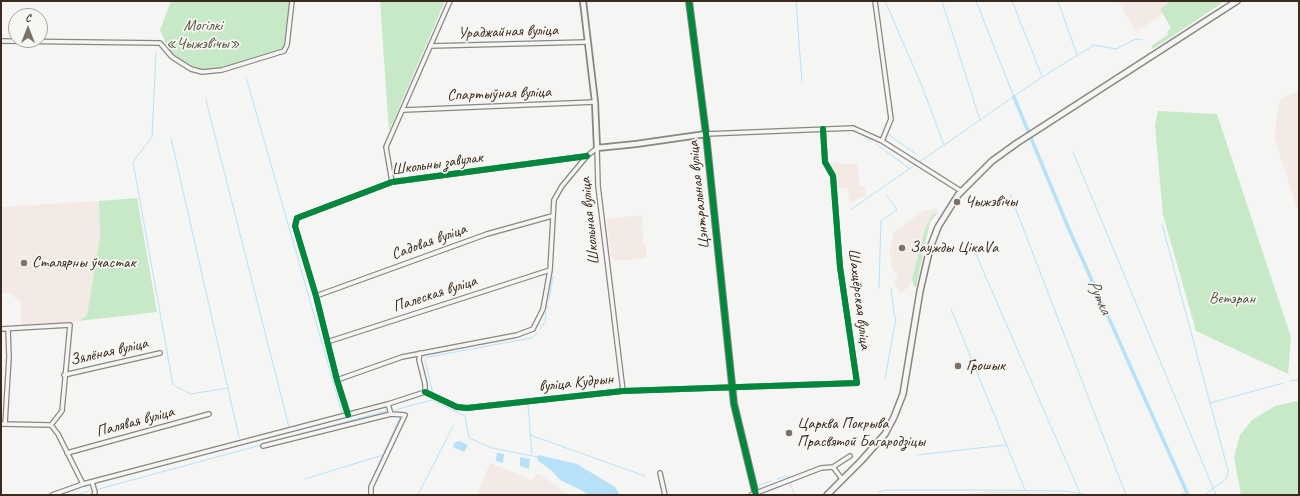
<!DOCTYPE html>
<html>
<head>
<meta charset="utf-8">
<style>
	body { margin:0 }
	#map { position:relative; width:1300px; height:496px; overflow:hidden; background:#f5f5f3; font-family:Caveat,sans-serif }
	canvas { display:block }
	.frame { position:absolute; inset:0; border:2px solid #3b2a1e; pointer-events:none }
	.north { position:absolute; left:8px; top:8px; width:40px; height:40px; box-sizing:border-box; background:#f6f6f2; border:1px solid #aba49d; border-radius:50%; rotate:0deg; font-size:11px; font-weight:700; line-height:16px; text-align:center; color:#3b2a1e }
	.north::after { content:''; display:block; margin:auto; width:14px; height:18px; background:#7c7169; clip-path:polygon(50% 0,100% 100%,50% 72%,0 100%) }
</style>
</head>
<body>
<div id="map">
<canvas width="1300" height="496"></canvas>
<div class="frame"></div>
<div class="north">С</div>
</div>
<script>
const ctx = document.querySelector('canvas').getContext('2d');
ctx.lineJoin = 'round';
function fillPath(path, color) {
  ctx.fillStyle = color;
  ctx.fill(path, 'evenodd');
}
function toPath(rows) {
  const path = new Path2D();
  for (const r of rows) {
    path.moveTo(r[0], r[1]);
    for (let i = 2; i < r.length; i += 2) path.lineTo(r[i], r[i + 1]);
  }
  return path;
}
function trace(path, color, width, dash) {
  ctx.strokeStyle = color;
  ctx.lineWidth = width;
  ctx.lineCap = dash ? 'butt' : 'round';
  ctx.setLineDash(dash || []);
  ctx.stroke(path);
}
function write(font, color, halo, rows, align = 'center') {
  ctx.font = font + ' Caveat,sans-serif';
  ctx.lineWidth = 3.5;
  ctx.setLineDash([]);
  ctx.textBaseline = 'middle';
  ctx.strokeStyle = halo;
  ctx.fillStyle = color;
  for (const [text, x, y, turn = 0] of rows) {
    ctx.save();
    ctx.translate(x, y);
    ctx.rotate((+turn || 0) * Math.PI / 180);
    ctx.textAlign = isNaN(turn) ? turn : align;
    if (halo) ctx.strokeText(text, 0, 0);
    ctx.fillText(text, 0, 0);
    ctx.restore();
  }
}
const built = toPath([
	[1118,1,1171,1,1160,9,1163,14,1136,32],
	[1299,90,1299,214,1274,137,1280,99],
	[839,161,839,165,857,163,860,186,865,186,866,196,850,202,847,188,837,189,836,177,829,164],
	[99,201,100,237,87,315,79,321,26,325,21,324,21,302,9,293,1,293,1,207],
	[938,209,929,223,910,286,900,293,893,282,898,278,891,265,892,259,889,255,894,232,923,211],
	[642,215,643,244,646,244,646,258,614,261,612,259,606,219],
	[490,463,532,480,538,473,569,495,477,495],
	[987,491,1061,493,1075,495,961,495]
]);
const green = toPath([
	[171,1,289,1,284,48,220,69,202,70,189,67,176,58,167,47,160,30],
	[380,1,445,1,389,131],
	[1171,1,1225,1,1153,49,1151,46,1168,35,1167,32,1171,28,1160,9],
	[1158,111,1217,114,1291,337,1288,374,1196,331,1163,215,1155,125],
	[137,198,157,312,79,321,87,315,100,237,99,201],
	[938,212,930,222,916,287,914,287,912,279,925,229,933,214],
	[1297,401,1299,404,1299,495,1241,495,1234,457,1240,435,1252,420,1275,406]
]);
const water = toPath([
	[459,441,468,445,464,452,453,447,454,443],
	[497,453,504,454,503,463,496,461],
	[539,455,577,464,615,487,620,495,587,495,583,491,560,480,550,469,538,461,537,457],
	[520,457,530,459,529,469,520,466]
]);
const stream = toPath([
	[796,1,802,82],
	[885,1,922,86,944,145],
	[942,1,980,120],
	[976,1,1014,97],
	[1012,1,1042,76],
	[1058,1,1077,55],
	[156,53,152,137,133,162,173,385,191,394,228,388],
	[246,77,342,413],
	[206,100,289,427],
	[889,135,916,154],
	[864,137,871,141],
	[171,138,239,437],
	[876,144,910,169],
	[1073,152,1216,495],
	[1010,194,1126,495],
	[850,210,1042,77,1094,45,1116,49,1136,39,1142,40],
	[1162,224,1228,470,1227,478,1205,495],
	[971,243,1080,493],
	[879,288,881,221,897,210,887,195],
	[549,300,553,276],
	[548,308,548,305],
	[951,309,1025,490],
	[540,329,545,322,546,313],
	[885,379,896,318,894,314,891,288],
	[1291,381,1299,380],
	[433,394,425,360,428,357,531,338,537,334],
	[1210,403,1283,383],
	[528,405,532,454],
	[395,410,432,400,465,416,469,438,492,448,538,457],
	[530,435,645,476],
	[917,455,1006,445],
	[305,479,383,455],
	[777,479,788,476,788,478],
	[790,484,795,495],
	[759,485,771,481],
	[368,488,400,417],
	[99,489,386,411],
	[878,492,886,490,986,490,1064,491,1089,495],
	[76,495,89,491],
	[418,495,453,426],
	[870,495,871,495],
	[1180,495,1186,491]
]);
const canal = toPath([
	[1014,97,1068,227,1188,495]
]);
const minor = toPath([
	[875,1,891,119,882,141,961,191],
	[1,41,160,43,172,57,191,69,202,72,222,70,284,51,287,45,292,1],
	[430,46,587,42],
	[404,110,595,102],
	[706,134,853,128,882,141],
	[597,148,598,186,623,391],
	[392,182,386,147,450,1],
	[316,296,487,234,552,216],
	[1,329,70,325,62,411,51,425],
	[327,342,550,270],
	[64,375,160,353],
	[337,380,402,357,517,335,533,329,543,309,550,270,554,200,562,186,587,156,597,148],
	[425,392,457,407,467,408,623,391,857,383,840,267,833,176,825,162,823,129],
	[348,415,337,380,316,296,295,226,297,218,392,182,587,156],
	[1,424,51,425],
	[5,424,9,357,8,329],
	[51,425,58,434,83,484],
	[263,446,391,414],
	[67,453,209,414],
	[833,467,842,479],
	[660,473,665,495],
	[92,482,95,492,94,495],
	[52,495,83,484,388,404,425,392,425,384,419,360,420,353],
	[371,495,371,487,405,415,391,414,388,404],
	[751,495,821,468,833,467,850,456]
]);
const tertiary = toPath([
	[583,1,595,102,597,148,636,144,706,134],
	[689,1,706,134,734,404,756,495]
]);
const secondary = toPath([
	[827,495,861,461,885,434,894,417,903,394,920,291,930,248,938,227,958,195,992,161,1017,143,1237,1]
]);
const cycleway = toPath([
	[689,1,706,134,734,404,756,495],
	[425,392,457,407,467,408,623,391,857,383,840,267,833,176,825,162,823,129],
	[348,415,337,380,316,296,295,226,297,218,392,182,587,156]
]);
const markers = [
	[957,202,4,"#7c7169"],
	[902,248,4,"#7c7169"],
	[24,263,4,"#7c7169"],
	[958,366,4,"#7c7169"],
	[789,433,4,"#7c7169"]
];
const parkNames = [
	["Могілкі",203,26],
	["«Чыжэвічы»",203,44],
	["Ветэран",1232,299]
];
const streetNames = [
	["Ураджайная вуліца",508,32,-2],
	["Спартыўная вуліца",499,94,-2],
	["Школьны завулак",437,164,-8],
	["Цэнтральная вуліца",699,195,-96],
	["Школьная вуліца",590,221,-96],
	["Садовая вуліца",429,242,-20],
	["Палеская вуліца",435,294,-18],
	["Шахцёрская вуліца",859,299,83],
	["Зялёная вуліца",109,352,-13],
	["вуліца Кудрын",576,383,-6],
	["Палявая вуліца",135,422,-15]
];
const poiNames = [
	["Чыжэвічы",965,202],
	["Заужды ЦікаVа",910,248],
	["Сталярны ўчастак",32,263],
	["Грошык",966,366],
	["Царква Покрыва",797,424],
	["Прасвятой Багародзіцы",797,442]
];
const waterNames = [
	["Рутка",1099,297,66]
];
fillPath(built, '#f3e9e5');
fillPath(green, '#c8e9c8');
fillPath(water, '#b6e1f9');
trace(stream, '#b6e1f9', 1);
trace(canal, '#b6e1f9', 3.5);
trace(minor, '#8a8683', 6);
trace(tertiary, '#8a8683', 8);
trace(secondary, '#8a8683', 8);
trace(minor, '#f5f5f3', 3.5);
trace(tertiary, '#f5f5f3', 4.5);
trace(secondary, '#f5f5f3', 5);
trace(cycleway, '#00873e', 6);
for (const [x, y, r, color] of markers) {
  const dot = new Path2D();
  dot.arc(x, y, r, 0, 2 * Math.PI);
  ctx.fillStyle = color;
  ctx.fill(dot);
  trace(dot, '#f6f6f2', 1.5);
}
write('16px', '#555740', '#f6f6f2', parkNames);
write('16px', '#3b2a1e', '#f6f6f2', streetNames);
write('16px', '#3b2a1e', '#f6f6f2', poiNames, 'left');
write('italic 17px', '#535656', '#f6f6f2', waterNames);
</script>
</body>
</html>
